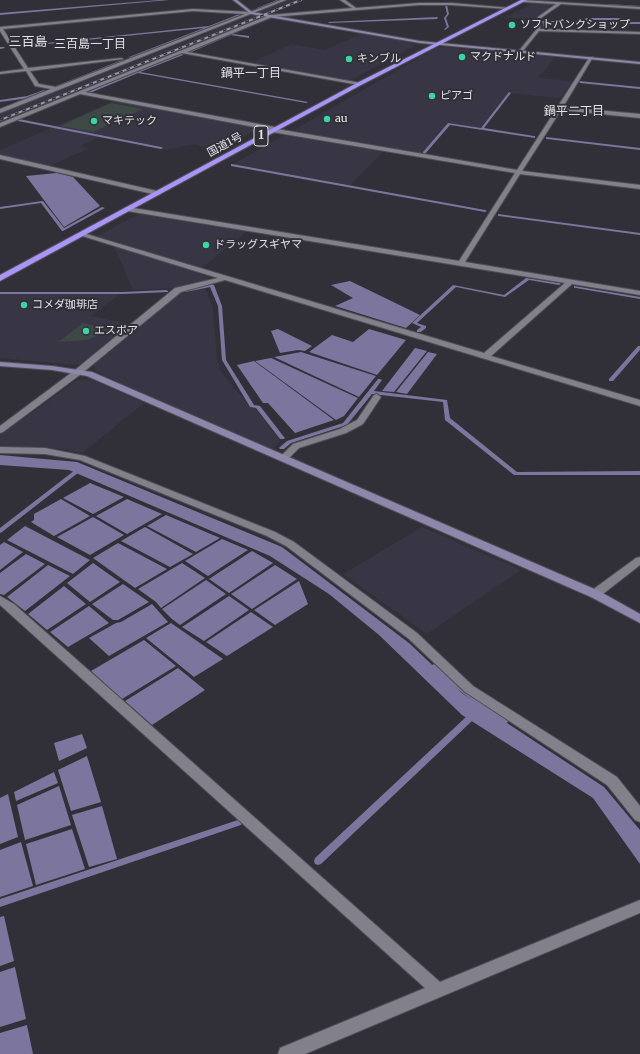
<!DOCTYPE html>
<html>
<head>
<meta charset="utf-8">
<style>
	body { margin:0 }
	canvas { display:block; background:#313038 }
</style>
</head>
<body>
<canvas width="640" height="1054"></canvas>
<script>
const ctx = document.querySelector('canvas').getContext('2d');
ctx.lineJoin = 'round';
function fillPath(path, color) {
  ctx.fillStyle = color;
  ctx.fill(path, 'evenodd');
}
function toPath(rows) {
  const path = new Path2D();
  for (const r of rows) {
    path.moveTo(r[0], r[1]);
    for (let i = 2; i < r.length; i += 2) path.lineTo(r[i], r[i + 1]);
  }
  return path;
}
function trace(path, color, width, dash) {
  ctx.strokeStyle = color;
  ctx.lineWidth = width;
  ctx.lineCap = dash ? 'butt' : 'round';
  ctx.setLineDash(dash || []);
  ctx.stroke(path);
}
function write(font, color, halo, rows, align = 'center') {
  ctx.font = font + ' Merriweather,"Noto Sans JP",serif';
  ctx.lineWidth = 4;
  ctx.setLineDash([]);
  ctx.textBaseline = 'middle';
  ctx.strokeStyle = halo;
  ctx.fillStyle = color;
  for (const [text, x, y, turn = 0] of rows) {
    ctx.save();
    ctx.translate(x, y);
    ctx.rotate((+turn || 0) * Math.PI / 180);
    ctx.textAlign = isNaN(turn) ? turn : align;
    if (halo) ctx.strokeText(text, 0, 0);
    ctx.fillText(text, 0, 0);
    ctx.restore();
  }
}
const built = toPath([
	[287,0,306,0,0,123,0,114,254,15,257,12],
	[535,2,554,4,535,19,504,18],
	[361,34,393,39,416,45,349,81,251,63,291,44,325,50],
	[443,47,555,57,538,78,572,81,561,98,509,93,480,128,447,123,422,153,292,131,436,48],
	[114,101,259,128,216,152,195,144,165,150,99,137,80,146,89,148,50,166,0,155,0,150],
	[284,135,335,143,383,152,349,186,234,164],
	[139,214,247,231,202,268,97,236],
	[114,246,196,272,212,279,177,288,133,290],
	[205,288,213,307,217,361,220,366,218,368,250,407,255,408,280,441,273,449,160,401,97,372,93,366,177,294],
	[0,294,120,294,91,316,130,324,86,362,81,364,74,365,0,358],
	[78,380,92,380,144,403,82,453,64,449,0,447,0,435],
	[422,527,521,570,427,634,343,574]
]);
const water = toPath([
	[57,173,73,177,100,206,64,227,26,176],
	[350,281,420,315,406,328,335,306,353,298,331,285],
	[278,329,312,346,305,351,298,350,280,353,271,331],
	[369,329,406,340,377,375,309,352,332,335,353,342],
	[415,348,427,351,394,392,382,391],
	[301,352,376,376,359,397,274,357],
	[428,352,437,354,407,394,396,392],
	[271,358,358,398,344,416,336,420,255,361],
	[254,361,334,420,295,433,268,403,263,403,237,365],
	[0,455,77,462,282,547,409,643,463,694,604,787,640,830,640,864,593,798,462,715,379,635,329,594,270,556,69,470,0,465],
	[90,483,124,497,93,514,63,498],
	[61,499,90,516,54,536,31,522,34,520,34,514],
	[127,499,162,514,127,534,96,516],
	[166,515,220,538,196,552,147,526],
	[93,517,124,535,90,555,57,537],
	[25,526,90,560,73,574,7,540],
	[145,527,193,554,170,567,121,541],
	[222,539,248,550,208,576,185,561],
	[4,542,23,552,0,570,0,545],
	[118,543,167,569,135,588,93,558],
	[252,551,273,563,229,593,209,579],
	[26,554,45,564,4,595,0,594,0,573],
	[93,563,120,582,90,602,67,583],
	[182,563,205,578,161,608,156,602,138,589],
	[48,565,70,576,25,611,7,597],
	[275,565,297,579,252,609,231,594],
	[206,580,226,594,180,625,172,619,162,609],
	[299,581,308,604,275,625,254,610],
	[123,584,149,602,118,620,113,620,92,604],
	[64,586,86,604,47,630,28,614],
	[229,596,249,610,204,641,182,627],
	[152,604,168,622,109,656,89,638,116,623,121,622],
	[89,606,109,623,68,647,50,632],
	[251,612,273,627,227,656,206,642],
	[171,623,223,659,194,677,146,638],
	[144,640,176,666,122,699,91,671],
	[178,668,205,690,152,725,125,701],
	[82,734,87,748,59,761,54,743],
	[87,756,101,802,71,811,58,770],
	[54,772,58,783,16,801,14,792],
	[59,786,71,825,25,840,17,805],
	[8,794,18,837,0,844,0,798],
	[102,806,117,859,89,867,72,815],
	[72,829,85,869,36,885,26,844],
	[21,842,33,886,0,897,0,850],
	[4,916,14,961,0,966,0,917],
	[15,967,26,1019,0,1027,0,972],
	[27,1025,33,1054,0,1054,0,1033]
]);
const stream = toPath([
	[160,0,169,0,0,15,0,13,160,0],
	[277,0,280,0,259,8,257,8,277,0],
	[446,4,447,5,449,14,446,18,449,27,445,30,444,29,447,27,444,18,447,14,445,5,446,4],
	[608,4,640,6,640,8,607,5,608,4],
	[242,13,244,14,130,59,129,57,204,28,18,47,17,46,209,26,242,13],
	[438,17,437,19,329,23,328,22,438,17],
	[265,18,267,19,233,34,249,36,249,38,231,35,189,53,187,52,265,18],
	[586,18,622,18,625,22,640,22,640,24,624,24,621,20,588,20,589,22,588,23,544,22,546,28,545,29,544,28,542,21,586,21,585,19,586,18],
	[0,47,4,47,5,48,0,49,0,47],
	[182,53,183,55,140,72,308,102,306,103,138,73,90,93,88,92,135,71,182,53],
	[122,60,124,61,58,87,56,86,122,60],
	[579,81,640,87,640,89,580,83,579,81],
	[44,90,46,91,29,98,0,102,0,100,27,96,44,90],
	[509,92,511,93,484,128,534,136,535,136,535,138,450,125,425,154,423,154,423,152,448,123,481,128,509,92],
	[19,119,161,147,163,148,161,149,18,121,17,120,19,119],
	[546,137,640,148,640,150,547,139,546,139,546,137],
	[232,164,485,210,487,211,485,212,231,166,231,164,232,164],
	[42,201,43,201,64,228,102,207,105,208,63,231,62,231,41,203,0,209,0,207,42,201],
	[498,214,640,233,640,235,499,216,498,216,498,214],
	[526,278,559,283,561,284,559,285,529,280,505,297,456,287,417,323,426,326,426,328,421,332,417,332,417,330,421,327,412,323,453,285,504,295,526,278],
	[212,284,214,285,222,306,226,360,254,405,260,406,284,437,285,438,284,439,280,439,256,408,250,407,222,360,218,306,210,287,186,292,184,291,212,284],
	[574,286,640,297,640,299,576,288,574,288,574,286],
	[166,290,168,291,168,292,123,294,0,294,0,292,123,292,166,290],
	[638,346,640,346,640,350,613,381,609,381,609,379,638,346],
	[378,379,380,379,382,380,374,391,447,400,450,418,517,472,640,471,640,475,514,475,445,420,443,402,372,394,347,425,291,443,284,449,280,449,279,448,280,447,287,441,343,423,378,379],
	[81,466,84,468,83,469,2,532,0,533,0,528,79,467,81,466],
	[434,664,436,665,507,719,508,721,507,723,504,724,501,723,432,669,431,667,432,665,434,664],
	[469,716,472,717,473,719,472,721,321,864,318,865,315,864,314,861,315,858,466,717,469,716],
	[238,820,241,821,242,823,241,825,0,907,0,899,238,820]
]);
const building = toPath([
	[111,103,143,109,93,132,60,126],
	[83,323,112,330,87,340,58,342]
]);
const street = toPath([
	[281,0,286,0,0,113,0,109,51,89,35,86,26,71,0,74,0,72,24,69,0,31,0,27,193,9,250,12,281,0],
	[193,11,245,14,56,87,39,84,30,71,123,59,121,58,28,68,3,29,193,11],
	[340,0,345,0,356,8,419,3,452,3,510,8,508,9,452,5,419,5,272,17,187,52,361,83,359,85,182,53,85,92,275,127,277,129,517,170,589,58,593,57,563,107,640,114,640,118,561,110,522,171,640,185,640,189,520,174,465,262,640,291,640,295,572,284,491,356,640,400,640,406,225,280,181,292,81,374,3,432,0,433,0,426,75,370,175,288,218,278,79,235,79,233,83,233,484,353,565,283,127,211,124,209,127,207,459,261,515,173,272,132,270,130,80,94,0,127,0,123,270,15,352,8,340,0],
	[522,0,640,7,640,9,561,4,541,18,540,29,640,32,640,34,539,31,522,52,518,52,536,30,538,17,556,4,523,2,522,0],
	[0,155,157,191,160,193,157,195,0,159,0,155],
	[377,394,381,397,363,424,346,433,299,448,287,460,281,460,279,458,293,444,340,429,357,420,374,395,377,394],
	[0,447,45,448,85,456,275,532,294,542,417,633,473,686,617,777,640,806,640,822,635,820,607,785,465,692,409,639,286,546,267,536,80,460,45,454,0,453,0,447],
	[640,557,640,565,599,597,591,597,590,594,591,591,636,558,640,557],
	[0,596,14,604,440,982,640,900,640,913,305,1054,278,1054,280,1048,425,988,0,605,0,596]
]);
const secondary = toPath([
	[233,0,237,0,252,12,420,41,640,62,640,64,420,43,251,14,233,0],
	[0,362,52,366,92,372,599,591,640,614,640,623,591,597,87,376,52,370,0,366,0,362]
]);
const highway = toPath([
	[521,0,527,0,361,85,0,281,0,275,357,83,521,0]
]);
const rail = toPath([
	[0,120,301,0]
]);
const markers = [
	[512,25,4,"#3bd4a4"],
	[462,57,4,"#3bd4a4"],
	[349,59,4,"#3bd4a4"],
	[432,96,4,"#3bd4a4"],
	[327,119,4,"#3bd4a4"],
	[94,121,4,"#3bd4a4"],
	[206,245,4,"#3bd4a4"],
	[24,305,4,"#3bd4a4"],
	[86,331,4,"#3bd4a4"]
];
const farPoinames = [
	["ソフトバンクショップ",520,25],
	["マクドナルド",470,57],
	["キンブル",357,59],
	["ピアゴ",440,96],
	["au",335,119],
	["マキテック",102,121],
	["ドラッグスギヤマ",214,245],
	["コメダ珈琲店",32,305],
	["エスポア",94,331]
];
const farStreetnames = [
	["国道1号",225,145,-28]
];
const farNeighbourhoodnames = [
	["三百島一丁目",90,45],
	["鍋平一丁目",251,74],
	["鍋平二丁目",574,112]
];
const shields = [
	[261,136,14]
];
const shieldNames = [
	["1",261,136]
];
const farQuarternames = [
	["三百島",28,42]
];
fillPath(built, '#383544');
fillPath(water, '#7c759d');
fillPath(stream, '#7c759d');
fillPath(building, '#3e4844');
trace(street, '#4e4d54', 2);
trace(secondary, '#4e4d54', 2);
trace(highway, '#4e4d54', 2);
fillPath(street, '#82808b');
fillPath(secondary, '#8e86ab');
fillPath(highway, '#aa94f7');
trace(rail, '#9a99a0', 2);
trace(rail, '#313038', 1.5, [4]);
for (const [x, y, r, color] of markers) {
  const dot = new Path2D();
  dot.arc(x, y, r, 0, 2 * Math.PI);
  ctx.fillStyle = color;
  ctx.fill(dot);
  trace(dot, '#313038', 1.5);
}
write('11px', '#e3e2e8', '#313038', farPoinames, 'left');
write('11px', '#e3e2e8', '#313038', farStreetnames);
write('12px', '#e3e2e8', '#313038', farNeighbourhoodnames);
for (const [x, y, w] of shields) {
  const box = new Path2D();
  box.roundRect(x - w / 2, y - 10, w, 20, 3);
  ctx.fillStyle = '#313038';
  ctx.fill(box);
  trace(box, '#e3e2e8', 1);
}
write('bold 12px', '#e3e2e8', null, shieldNames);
write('13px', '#e3e2e8', '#313038', farQuarternames);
</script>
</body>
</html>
